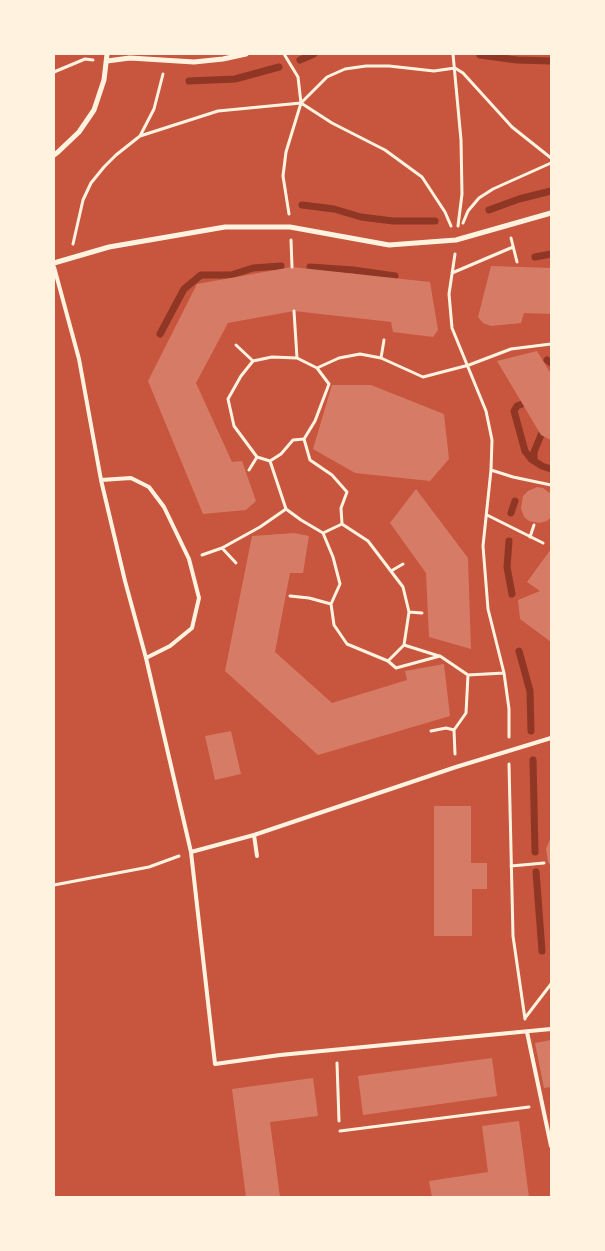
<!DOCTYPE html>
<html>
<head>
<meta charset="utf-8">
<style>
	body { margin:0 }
	#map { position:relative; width:605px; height:1251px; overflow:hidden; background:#c8553d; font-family:"Noto Serif",serif }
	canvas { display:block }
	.frame { position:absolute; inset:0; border:55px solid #fff3e0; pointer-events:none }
</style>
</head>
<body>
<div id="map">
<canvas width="605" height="1251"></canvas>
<div class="frame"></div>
</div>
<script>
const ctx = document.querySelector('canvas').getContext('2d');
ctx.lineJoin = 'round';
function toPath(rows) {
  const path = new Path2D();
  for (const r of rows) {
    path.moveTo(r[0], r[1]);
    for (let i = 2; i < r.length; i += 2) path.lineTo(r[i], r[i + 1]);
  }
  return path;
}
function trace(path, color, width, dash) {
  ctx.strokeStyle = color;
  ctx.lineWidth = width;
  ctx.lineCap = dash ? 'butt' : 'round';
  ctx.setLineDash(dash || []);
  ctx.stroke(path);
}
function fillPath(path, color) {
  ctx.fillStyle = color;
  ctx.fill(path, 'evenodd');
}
const stream = toPath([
	[480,55,517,60,551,61],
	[300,60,314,54],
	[189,81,235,79,279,67],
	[302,205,334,209,361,217,393,221,435,221],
	[489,210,519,199,551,191],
	[535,257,551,254],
	[310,267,353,270,395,276],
	[160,334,184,289,201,275,231,275,253,268,281,266],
	[547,360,551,363],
	[522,404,517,406,514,411,525,451,531,459,542,466,551,469],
	[534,461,534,452,541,435],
	[511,513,515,501],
	[509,541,507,567,512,594],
	[519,651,530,691,531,731],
	[533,760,535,852],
	[536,872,542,951]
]);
const building = toPath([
	[491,266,551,268,551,314,524,313,521,323,491,326,483,323,478,317],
	[292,267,430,282,438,330,433,337,393,332,391,322,294,311,228,323,196,383,232,462,242,461,256,501,246,510,203,514,148,381,197,284],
	[537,351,551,374,551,440,541,435,497,361],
	[332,385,371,385,444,414,449,459,430,481,355,473,313,449],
	[537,487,543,488,551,494,551,517,547,521,539,523,529,521,524,517,521,508,523,496,528,491],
	[416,489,468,558,471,649,429,637,426,573,390,523],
	[294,533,309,536,303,573,290,573,275,652,332,703,407,680,405,671,444,664,450,716,318,755,225,671,252,536],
	[551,549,551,642,520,619,518,600,540,591,527,582],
	[231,731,241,774,215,780,205,736],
	[434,806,471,806,471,863,487,863,487,889,472,889,472,936,434,936],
	[551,837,551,866,548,862,546,849],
	[551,1040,551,1087,544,1088,535,1043],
	[492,1058,497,1096,363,1115,358,1076],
	[313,1078,318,1116,270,1122,280,1197,246,1197,232,1089],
	[519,1121,529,1197,432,1197,429,1181,488,1172,482,1126]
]);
const path = toPath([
	[284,54,298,77,301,103,286,152,283,176,289,214],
	[453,54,461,140,462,194,458,226],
	[54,72,85,59,93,60],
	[301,103,332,123,385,150,422,177,445,212,451,226],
	[140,136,218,111,301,103,327,77,345,69,366,66,389,66,434,71,455,68,463,73,512,127,551,158],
	[463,223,468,211,479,198,493,189,551,163],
	[511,238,517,262],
	[291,240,292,267],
	[73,244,83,200,91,183,104,167,116,155,140,136,154,109,163,74],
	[455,254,449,294,452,328,486,411,492,440,491,470,483,546,488,609,504,673,509,709,509,737],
	[452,273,513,247],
	[294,311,297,358,317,368,329,384,315,421,304,439,310,460,332,475,347,492,341,508,342,524],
	[236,345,253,361],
	[381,358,384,340],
	[317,368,339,358,360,354,381,358,423,377,469,365,511,349,551,344],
	[304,439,293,440,281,454,270,461,286,509,301,520,323,533,333,557,340,584,331,604,334,625,347,644,388,661,396,668,440,656,468,675,504,673],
	[270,461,257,457,234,426,228,399,241,376,253,361,272,357,297,358],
	[249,470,257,457],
	[491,470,513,477,551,485],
	[487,515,543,543],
	[323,533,342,524,368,541,403,587,409,612,404,645,439,656],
	[530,537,534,525],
	[222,548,236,563],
	[202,555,222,548,260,527,286,509],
	[391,571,403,564],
	[290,596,309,598,331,604],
	[409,612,422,613],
	[388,661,404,645],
	[431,731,446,728,454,730],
	[455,754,454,730,466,713,468,675],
	[509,764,513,936,525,1019],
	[511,866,544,863],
	[54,885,149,867,179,856],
	[525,1018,551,984],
	[337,1063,339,1121],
	[340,1131,529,1107]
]);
const service = toPath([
	[54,267,79,359,101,480,125,581,146,658,191,852,215,1064,280,1055,551,1029],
	[101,480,131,478,149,487,164,507,189,559,199,598,192,628,170,646,146,658],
	[254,835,257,856],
	[191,852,254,835,456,767,551,738],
	[527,1032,551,1146]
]);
const minor = toPath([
	[107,61,130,58,194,62,223,59,246,54],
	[54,155,58,152,79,132,94,110,104,80,107,54],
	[54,263,109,247,225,227,290,227,389,245,456,240,551,213]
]);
trace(stream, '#8f3625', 7);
fillPath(building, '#d67c66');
trace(path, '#fff3e0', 3);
trace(service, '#fff3e0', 4);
trace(minor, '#fff3e0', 5);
</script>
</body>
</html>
